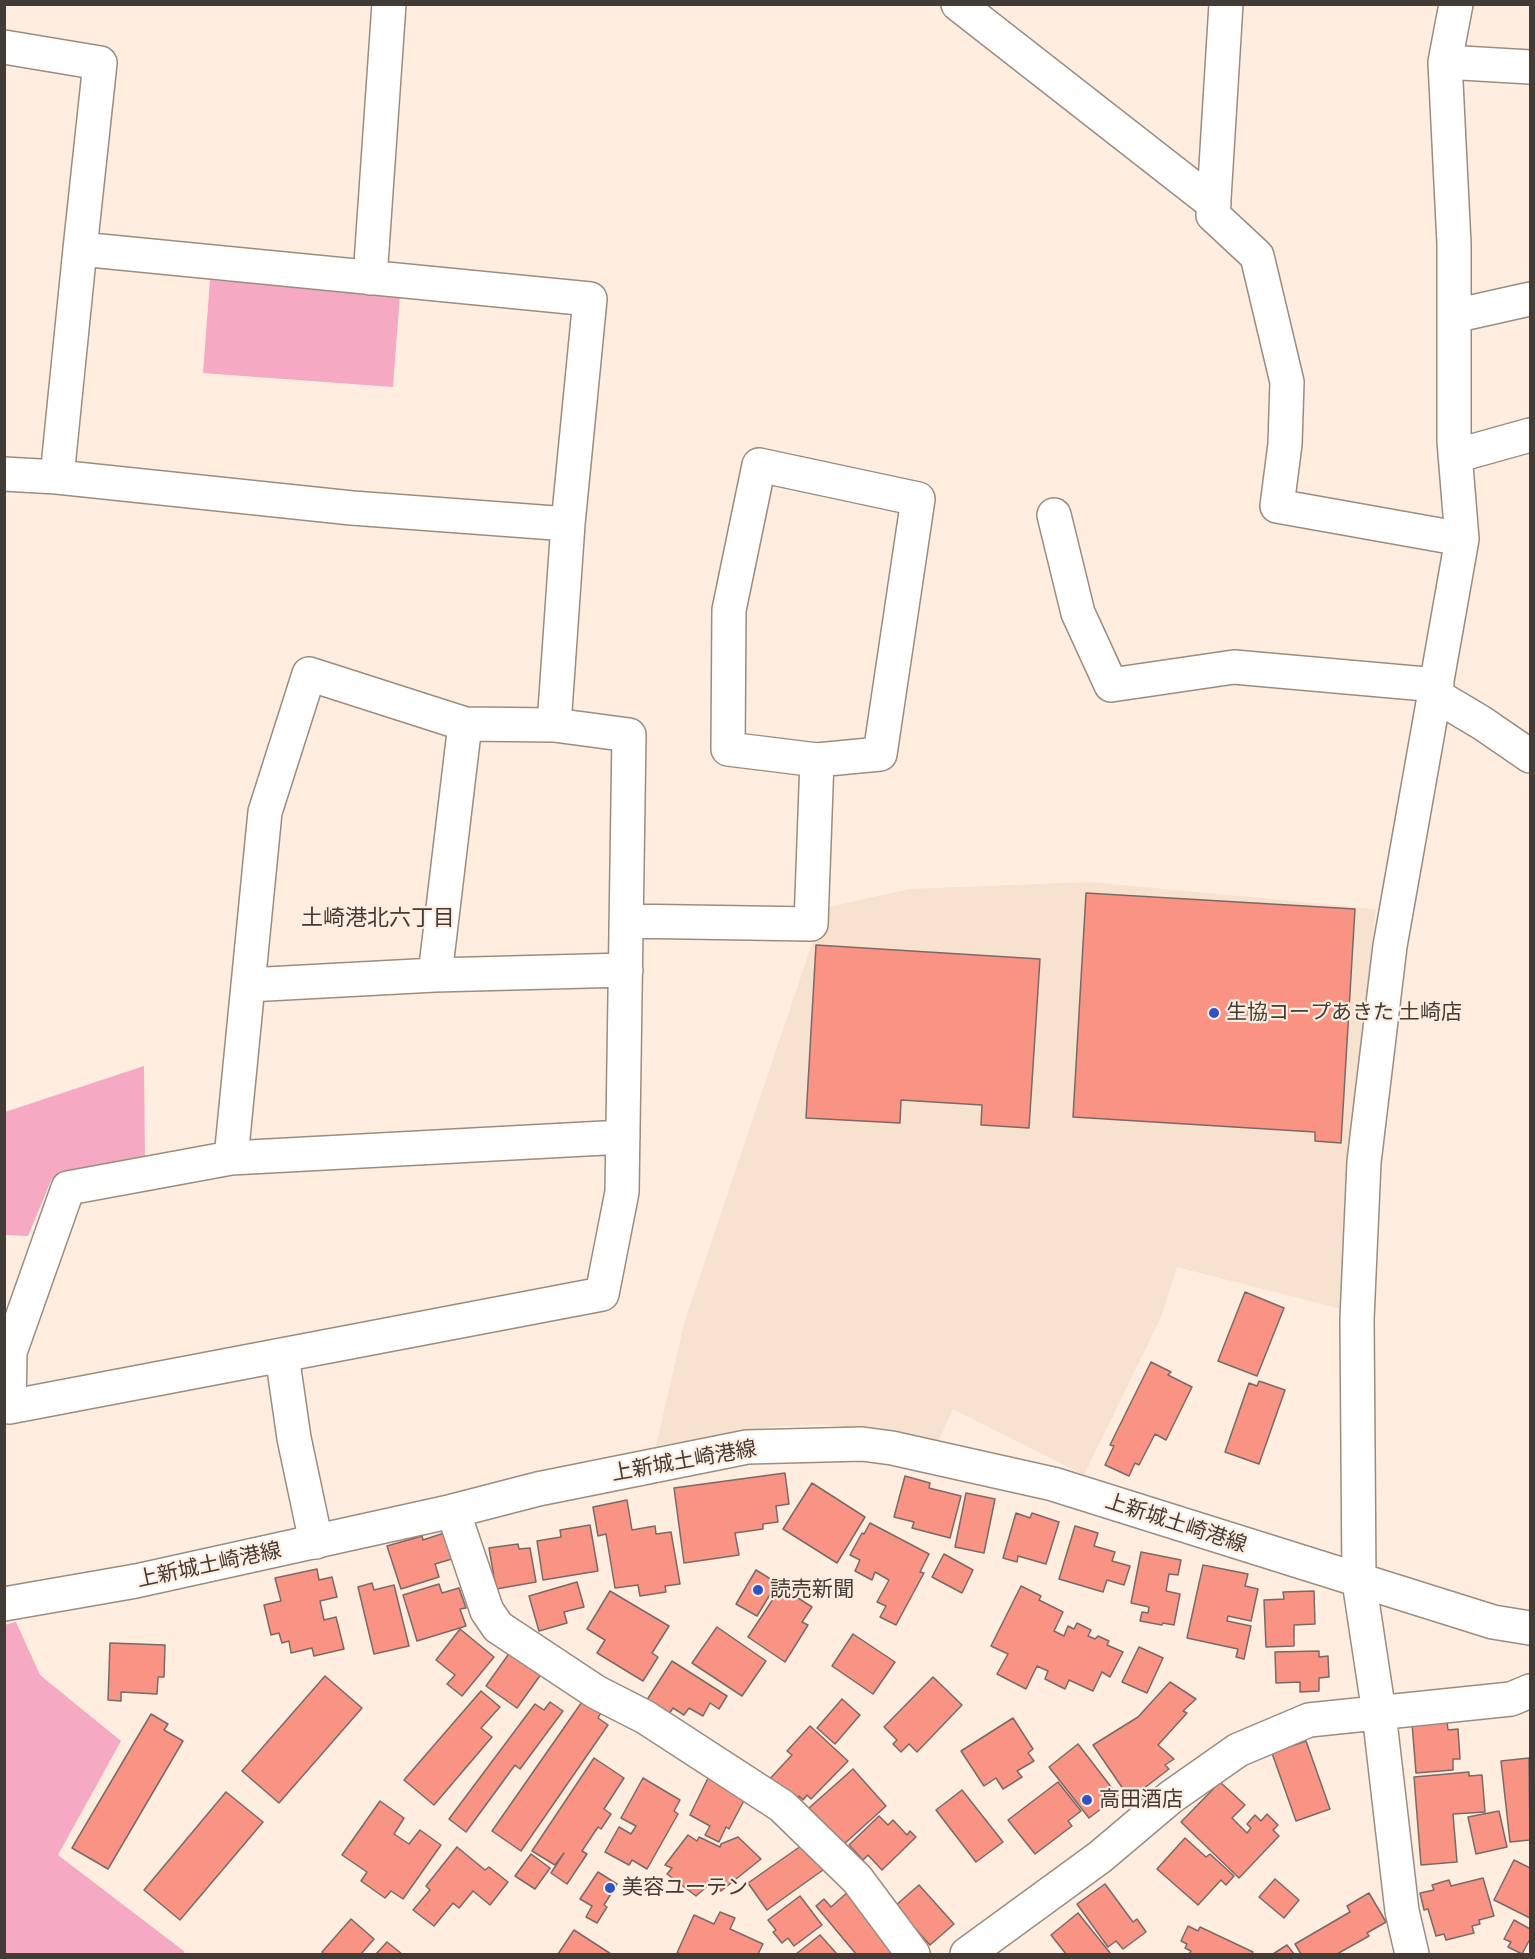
<!DOCTYPE html>
<html>
<head>
<meta charset="utf-8">
<style>
	body { margin:0 }
	#map { position:relative; width:1535px; height:1959px; overflow:hidden; background:#ffede0; font-family:"Public Sans",sans-serif }
	canvas { display:block }
	.frame { position:absolute; inset:0; border:6px solid #423b36; pointer-events:none }
</style>
</head>
<body>
<div id="map">
<canvas width="1535" height="1959"></canvas>
<div class="frame"></div>
</div>
<script>
const ctx = document.querySelector('canvas').getContext('2d');
ctx.lineJoin = 'round';
function fillPath(path, color) {
  ctx.fillStyle = color;
  ctx.fill(path, 'evenodd');
}
function toPath(rows) {
  const path = new Path2D();
  for (const r of rows) {
    path.moveTo(r[0], r[1]);
    for (let i = 2; i < r.length; i += 2) path.lineTo(r[i], r[i + 1]);
  }
  return path;
}
function trace(path, color, width, dash) {
  ctx.strokeStyle = color;
  ctx.lineWidth = width;
  ctx.lineCap = dash ? 'butt' : 'round';
  ctx.setLineDash(dash || []);
  ctx.stroke(path);
}
function write(font, color, halo, rows, align = 'center') {
  ctx.font = font + ' "Public Sans","Noto Sans JP",sans-serif';
  ctx.lineWidth = 4.5;
  ctx.setLineDash([]);
  ctx.textBaseline = 'middle';
  ctx.strokeStyle = halo;
  ctx.fillStyle = color;
  for (const [text, x, y, turn = 0] of rows) {
    ctx.save();
    ctx.translate(x, y);
    ctx.rotate((+turn || 0) * Math.PI / 180);
    ctx.textAlign = isNaN(turn) ? turn : align;
    if (halo) ctx.strokeText(text, 0, 0);
    ctx.fillText(text, 0, 0);
    ctx.restore();
  }
}
const built = toPath([
	[1090,882,1376,909,1352,1132,1341,1309,1177,1267,1161,1317,1084,1475,953,1409,939,1440,822,1424,770,1427,656,1446,685,1320,824,908,910,889]
]);
const green = toPath([
	[210,280,400,294,393,387,203,373],
	[144,1066,145,1159,52,1178,28,1236,5,1235,5,1112],
	[16,1622,40,1675,121,1741,58,1855,185,1952,182,1954,5,1954,4,1625]
]);
const building = toPath([
	[1086,893,1355,909,1341,1143,1315,1141,1315,1132,1073,1117,1086,893],
	[816,945,1040,959,1029,1128,981,1125,982,1105,901,1100,900,1123,806,1118,816,945],
	[1245,1292,1284,1308,1257,1376,1218,1361,1245,1292],
	[1151,1362,1171,1372,1168,1375,1192,1387,1166,1440,1155,1434,1139,1465,1135,1463,1129,1476,1105,1465,1114,1446,1110,1445,1151,1362],
	[1259,1381,1285,1390,1259,1464,1225,1452,1249,1383,1257,1386,1259,1381],
	[785,1473,789,1504,776,1506,778,1522,763,1524,763,1529,735,1533,739,1555,684,1563,674,1488,785,1473],
	[905,1476,930,1483,929,1488,961,1496,950,1538,912,1528,914,1522,894,1517,905,1476],
	[812,1483,865,1517,837,1563,783,1529,812,1483],
	[966,1493,995,1499,984,1553,955,1547,966,1493],
	[627,1500,632,1530,655,1526,656,1534,671,1532,680,1584,665,1586,666,1592,640,1596,638,1585,615,1588,606,1534,598,1536,593,1507,627,1500],
	[1016,1513,1030,1518,1032,1513,1059,1522,1046,1564,1018,1556,1017,1562,1003,1558,1016,1513],
	[870,1523,929,1554,920,1572,924,1573,896,1625,880,1617,886,1606,877,1602,889,1580,875,1572,872,1580,855,1571,860,1560,850,1555,862,1533,864,1534,870,1523],
	[590,1525,598,1571,543,1580,537,1541,561,1537,560,1530,590,1525],
	[1075,1526,1098,1533,1094,1546,1115,1552,1112,1561,1130,1566,1124,1585,1107,1580,1103,1592,1059,1579,1075,1526],
	[444,1533,452,1559,435,1564,439,1577,401,1589,387,1546,422,1536,423,1540,444,1533],
	[518,1544,519,1549,530,1548,536,1582,496,1589,489,1548,518,1544],
	[1141,1552,1181,1560,1178,1575,1169,1574,1166,1591,1180,1594,1174,1625,1163,1623,1162,1625,1140,1621,1142,1612,1148,1613,1149,1607,1131,1603,1141,1552],
	[944,1554,973,1570,962,1593,932,1577,944,1554],
	[1203,1565,1248,1574,1245,1586,1258,1589,1251,1621,1228,1616,1227,1621,1251,1626,1244,1659,1236,1657,1238,1649,1187,1638,1203,1565],
	[317,1569,319,1580,332,1577,337,1597,320,1601,324,1620,336,1617,344,1649,314,1656,312,1648,291,1653,289,1641,282,1643,279,1633,271,1635,264,1605,281,1601,275,1578,317,1569],
	[756,1570,777,1583,757,1616,736,1604,756,1570],
	[577,1582,584,1607,564,1612,567,1623,539,1631,529,1596,577,1582],
	[372,1583,374,1590,394,1585,409,1646,374,1654,358,1587,372,1583],
	[439,1584,442,1593,459,1588,466,1608,460,1609,466,1626,417,1641,403,1595,439,1584],
	[1021,1586,1041,1596,1039,1600,1063,1612,1054,1631,1064,1636,1068,1626,1074,1629,1077,1623,1091,1630,1088,1636,1095,1639,1098,1636,1109,1641,1107,1645,1123,1652,1110,1677,1102,1672,1093,1691,1069,1680,1065,1689,1045,1679,1048,1671,1037,1666,1026,1689,997,1674,1008,1654,991,1646,1021,1586],
	[781,1587,812,1607,802,1622,808,1625,785,1662,748,1637,781,1587],
	[610,1591,669,1626,652,1653,658,1657,643,1681,597,1653,605,1640,587,1629,610,1591],
	[1314,1591,1315,1624,1294,1625,1294,1646,1266,1647,1264,1600,1284,1599,1283,1592,1314,1591],
	[717,1627,766,1661,742,1696,692,1663,717,1627],
	[460,1629,494,1657,462,1696,447,1684,455,1675,436,1660,460,1629],
	[853,1634,895,1662,873,1694,832,1666,853,1634],
	[110,1643,165,1645,164,1677,158,1677,157,1694,121,1692,121,1701,108,1700,110,1643],
	[1139,1647,1163,1658,1147,1693,1122,1682,1139,1647],
	[513,1648,544,1670,517,1708,486,1686,513,1648],
	[1319,1651,1319,1657,1328,1656,1329,1677,1319,1678,1319,1691,1300,1692,1300,1682,1276,1683,1275,1652,1319,1651],
	[672,1661,727,1696,719,1709,710,1703,703,1716,689,1708,684,1715,673,1708,667,1717,645,1703,672,1661],
	[325,1676,362,1708,279,1803,242,1771,325,1676],
	[933,1677,962,1705,917,1752,909,1744,901,1752,893,1744,897,1740,884,1727,933,1677],
	[1170,1682,1196,1699,1183,1711,1187,1713,1158,1745,1174,1759,1165,1765,1169,1769,1130,1799,1093,1745,1138,1717,1170,1682],
	[481,1691,500,1707,481,1728,492,1737,434,1805,404,1780,481,1691],
	[584,1699,602,1711,598,1718,608,1725,521,1851,492,1831,584,1699],
	[842,1699,860,1715,835,1744,817,1728,842,1699],
	[550,1702,563,1711,520,1769,515,1765,466,1832,449,1819,535,1704,544,1710,550,1702],
	[151,1714,168,1724,164,1730,183,1741,108,1869,72,1848,151,1714],
	[1013,1718,1033,1749,1028,1753,1034,1761,1017,1771,1022,1777,1003,1789,996,1778,984,1786,961,1751,1013,1718],
	[1447,1721,1448,1730,1458,1729,1460,1759,1453,1759,1453,1770,1416,1773,1412,1724,1447,1721],
	[810,1726,848,1761,811,1799,807,1795,803,1800,799,1796,793,1802,765,1784,792,1755,787,1751,810,1726],
	[1306,1741,1330,1809,1296,1821,1272,1753,1306,1741],
	[1078,1744,1118,1796,1089,1818,1049,1767,1078,1744],
	[594,1758,624,1778,604,1809,611,1814,601,1829,598,1827,582,1851,587,1854,567,1884,551,1873,564,1853,555,1865,532,1851,594,1758],
	[1529,1758,1530,1840,1510,1842,1501,1761,1529,1758],
	[853,1769,886,1806,843,1845,809,1808,853,1769],
	[1469,1772,1469,1776,1482,1775,1485,1812,1453,1814,1457,1862,1421,1865,1414,1777,1469,1772],
	[710,1774,748,1793,729,1829,726,1827,719,1842,705,1835,710,1826,690,1815,710,1774],
	[643,1778,680,1800,674,1811,678,1814,647,1869,632,1860,629,1865,605,1852,619,1827,631,1834,636,1826,621,1818,643,1778],
	[1058,1782,1081,1811,1068,1821,1072,1826,1035,1854,1008,1820,1058,1782],
	[1220,1782,1245,1805,1232,1818,1247,1833,1251,1828,1247,1824,1255,1815,1261,1821,1267,1814,1278,1825,1273,1830,1279,1836,1239,1878,1181,1822,1220,1782],
	[962,1790,1003,1842,976,1862,936,1810,962,1790],
	[226,1792,263,1822,180,1920,144,1890,226,1792],
	[380,1801,404,1818,394,1834,409,1844,420,1830,441,1845,403,1899,391,1891,385,1898,361,1881,367,1872,342,1855,380,1801],
	[1499,1811,1507,1847,1476,1854,1468,1817,1499,1811],
	[879,1816,888,1825,893,1820,907,1835,910,1831,916,1837,882,1870,868,1855,863,1860,849,1845,879,1816],
	[688,1835,697,1841,699,1837,720,1847,721,1844,738,1837,761,1859,721,1891,713,1881,696,1896,667,1874,672,1868,665,1865,688,1835],
	[1185,1838,1206,1857,1210,1854,1234,1876,1226,1885,1221,1880,1198,1905,1157,1869,1185,1838],
	[811,1839,830,1865,767,1910,748,1883,811,1839],
	[457,1847,485,1870,489,1867,508,1882,490,1905,473,1891,459,1908,453,1903,434,1926,413,1910,430,1890,426,1886,457,1847],
	[531,1854,550,1868,535,1889,515,1876,531,1854],
	[1514,1860,1530,1868,1530,1918,1494,1900,1514,1860],
	[598,1872,617,1884,604,1905,607,1907,597,1923,586,1917,592,1906,580,1899,598,1872],
	[1483,1878,1494,1916,1479,1920,1480,1924,1472,1926,1474,1933,1446,1940,1444,1934,1436,1936,1428,1909,1424,1910,1420,1893,1434,1890,1432,1885,1449,1880,1451,1886,1483,1878],
	[1275,1879,1299,1900,1284,1918,1259,1897,1275,1879],
	[1105,1884,1133,1922,1137,1919,1146,1932,1123,1949,1116,1941,1108,1947,1077,1904,1105,1884],
	[919,1885,954,1924,930,1945,895,1906,919,1885],
	[849,1891,903,1954,856,1954,816,1906,824,1899,831,1907,849,1891],
	[1369,1893,1386,1922,1367,1933,1369,1936,1337,1954,1301,1954,1295,1944,1350,1912,1347,1906,1369,1893],
	[800,1896,822,1925,794,1946,788,1938,782,1943,773,1932,776,1930,768,1920,800,1896],
	[720,1912,735,1918,730,1929,763,1944,758,1954,681,1954,677,1953,694,1915,714,1924,720,1912],
	[1078,1913,1111,1954,1066,1954,1051,1935,1078,1913],
	[351,1919,374,1939,361,1954,324,1954,322,1952,351,1919],
	[1514,1920,1530,1929,1530,1939,1522,1954,1508,1947,1511,1942,1504,1939,1514,1920],
	[1188,1926,1198,1931,1200,1927,1253,1952,1252,1954,1189,1954,1191,1951,1185,1948,1187,1944,1181,1941,1188,1926],
	[574,1930,611,1954,558,1954,574,1930],
	[820,1935,837,1954,796,1954,820,1935],
	[387,1942,402,1954,376,1954,387,1942],
	[1287,1945,1294,1954,1273,1954,1287,1945]
]);
const minor = toPath([
	[958,4,1214,204],
	[1226,4,1213,215,1257,256,1287,382,1285,444,1277,506,1462,539],
	[4,47,100,63,80,249],
	[1445,62,1530,67],
	[80,249,590,299,568,524,352,508,57,477,80,249],
	[370,278,389,4],
	[1454,316,1530,299],
	[1455,456,1530,435],
	[4,474,57,477],
	[1054,515,1078,613,1111,685,1234,667,1437,685],
	[1435,695,1482,723,1530,756],
	[465,724,554,725],
	[626,921,811,924,817,760,728,749,729,610,759,465,918,499,880,754,817,760],
	[435,975,626,970],
	[248,985,435,975,465,724,309,674,265,812,231,1158,68,1188,10,1352,9,1407,602,1294,622,1192,629,735,554,725,568,524],
	[231,1158,623,1137],
	[282,1355,294,1438,316,1542],
	[453,1511,487,1611,498,1627,596,1692,645,1717,782,1806,857,1879,913,1954],
	[967,1954,1100,1857,1171,1797,1238,1750,1309,1720,1511,1699,1530,1691],
	[1412,1954,1402,1911,1379,1713,1359,1581,1357,1319,1364,1162,1390,946,1462,539,1454,441,1454,244,1445,62,1456,4]
]);
const major = toPath([
	[4,1604,136,1581,453,1511,538,1489,747,1447,862,1444,892,1448,1053,1484,1493,1622,1530,1628]
]);
const markers = [
	[1214,1013,6,"#2e53c3"],
	[758,1590,6,"#2e53c3"],
	[1087,1800,6,"#2e53c3"],
	[610,1888,6,"#2e53c3"]
];
const poiNames = [
	["生協コープあきた 土崎店",1226,1013],
	["読売新聞",770,1590],
	["高田酒店",1099,1800],
	["美容ユーテン",622,1888]
];
const streetNames = [
	["上新城土崎港線",684,1461,-10],
	["上新城土崎港線",1176,1523,18],
	["上新城土崎港線",209,1565,-12]
];
const neighbourhoodNames = [
	["土崎港北六丁目",378,918]
];
fillPath(built, '#f7e1cf');
fillPath(green, '#f5a9c2');
fillPath(building, '#f99384');
trace(building, '#7c6966', 1.5);
trace(minor, '#9c8c80', 36);
trace(major, '#9c8c80', 36);
trace(minor, '#fff', 33);
trace(major, '#fff', 33);
for (const [x, y, r, color] of markers) {
  const dot = new Path2D();
  dot.arc(x, y, r, 0, 2 * Math.PI);
  ctx.fillStyle = color;
  ctx.fill(dot);
  trace(dot, '#ffede0', 2);
}
write('21px', '#423b36', '#ffede0', poiNames, 'left');
write('21px', '#423b36', '#ffede0', streetNames);
write('22px', '#423b36', '#ffede0', neighbourhoodNames);
</script>
</body>
</html>
